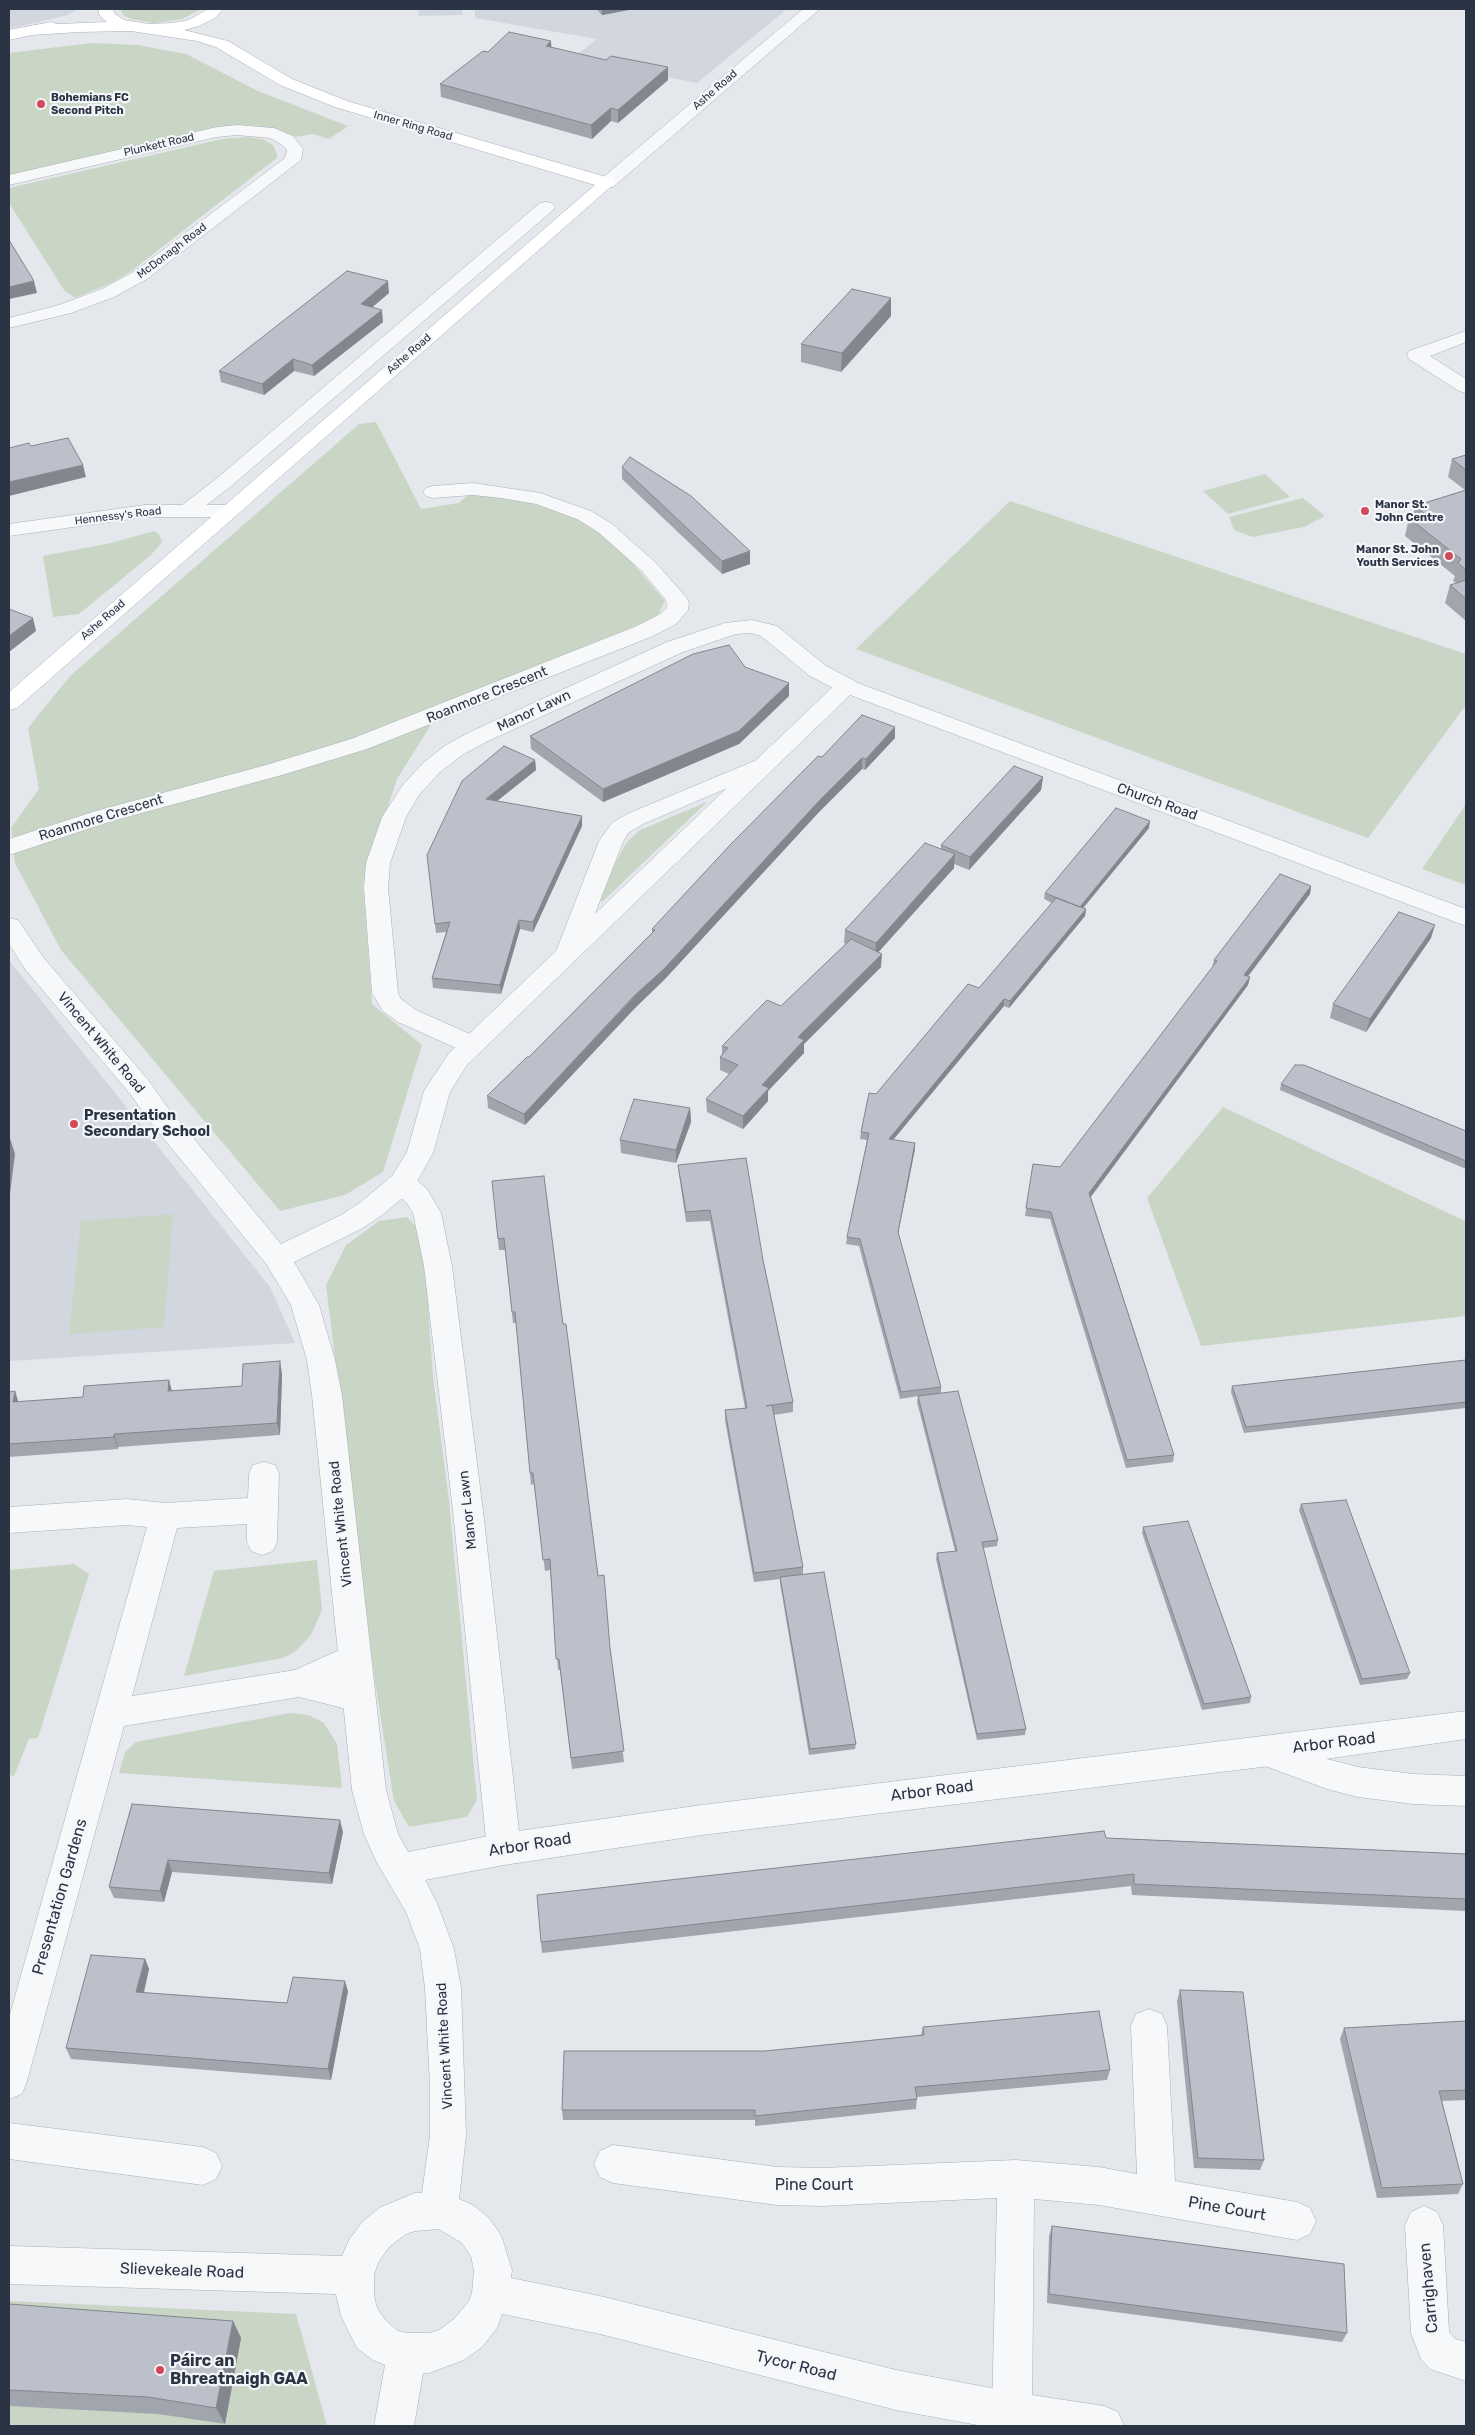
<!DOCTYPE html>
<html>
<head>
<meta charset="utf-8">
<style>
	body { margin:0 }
	#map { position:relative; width:1475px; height:2435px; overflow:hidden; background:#e4e7ec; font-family:Rubik,sans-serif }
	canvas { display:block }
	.frame { position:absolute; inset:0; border:10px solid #2b3445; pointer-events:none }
</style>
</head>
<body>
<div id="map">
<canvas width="1475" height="2435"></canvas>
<div class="frame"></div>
</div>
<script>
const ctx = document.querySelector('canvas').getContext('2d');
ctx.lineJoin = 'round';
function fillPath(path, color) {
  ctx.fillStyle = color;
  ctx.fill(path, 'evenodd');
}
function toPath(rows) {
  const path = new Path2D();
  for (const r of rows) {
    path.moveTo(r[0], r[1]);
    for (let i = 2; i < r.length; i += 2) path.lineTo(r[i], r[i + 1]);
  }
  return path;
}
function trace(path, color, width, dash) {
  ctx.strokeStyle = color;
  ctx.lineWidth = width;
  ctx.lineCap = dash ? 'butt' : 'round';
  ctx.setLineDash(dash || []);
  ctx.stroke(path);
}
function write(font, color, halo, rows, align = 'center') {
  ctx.font = font + ' Rubik,sans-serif';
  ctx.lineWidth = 4.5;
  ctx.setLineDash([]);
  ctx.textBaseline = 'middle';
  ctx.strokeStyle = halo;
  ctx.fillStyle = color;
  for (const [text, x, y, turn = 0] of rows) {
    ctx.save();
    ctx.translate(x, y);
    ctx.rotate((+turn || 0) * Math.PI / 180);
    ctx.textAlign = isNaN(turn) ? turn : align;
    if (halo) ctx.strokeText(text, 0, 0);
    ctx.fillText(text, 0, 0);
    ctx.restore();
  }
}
const built = toPath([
	[9,9,77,9,68,15,9,29],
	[419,9,462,9,463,15,418,16],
	[475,9,787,9,697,83,573,58,597,39,475,18],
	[9,960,270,1287,295,1343,9,1361]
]);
const green = toPath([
	[120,9,201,9,182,19,155,23,131,19,123,15],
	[91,43,138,45,186,54,258,91,348,126,329,139,313,134,295,137,277,129,248,125,215,128,9,175,9,53],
	[247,137,262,139,273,145,278,157,130,272,111,283,75,298,64,290,9,203,9,188,222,139],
	[376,422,421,509,459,503,471,492,538,503,606,532,665,601,657,617,444,704,397,779,363,883,372,1004,422,1045,383,1172,345,1195,280,1211,61,950,15,863,11,828,39,789,28,728,70,676,359,424],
	[1265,474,1290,497,1228,514,1203,491],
	[1303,498,1325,516,1304,527,1253,537,1234,530,1229,517],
	[1010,501,1466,654,1466,705,1368,838,856,649],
	[154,531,159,534,162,542,151,555,79,614,53,617,43,556,111,543],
	[707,802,602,902,599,894,626,843,640,830],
	[1466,804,1466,885,1422,869],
	[1223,1107,1465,1221,1466,1316,1201,1346,1147,1198],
	[173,1214,164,1327,69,1334,81,1221],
	[407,1217,421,1232,425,1260,433,1377,449,1501,477,1800,467,1817,409,1827,394,1801,375,1682,326,1285,346,1245,379,1221],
	[317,1560,322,1610,311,1635,296,1651,283,1658,184,1676,214,1571],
	[74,1564,89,1574,38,1738,29,1739,14,1776,9,1775,9,1570],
	[290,1713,308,1715,324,1723,337,1744,342,1788,119,1773,125,1752,136,1742],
	[9,2301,296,2314,327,2426,9,2426]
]);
const minor = toPath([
	[237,125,274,128,293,136,303,149,301,160,147,279,114,297,71,313,9,328,9,318,59,305,102,289,135,271,285,158,287,150,281,144,270,138,237,135,217,137,9,185,9,175,217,127,237,125],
	[546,202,552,203,555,207,552,211,230,487,195,514,188,516,181,514,178,510,181,506,216,479,540,203,546,202],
	[1466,331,1466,342,1430,356,1466,379,1466,393,1459,391,1409,359,1407,355,1409,351,1466,331],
	[473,483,540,493,591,511,612,524,656,563,686,597,689,602,688,610,676,624,653,636,367,749,282,775,112,821,9,855,9,839,96,811,266,765,351,739,637,626,660,614,667,608,666,600,642,571,598,532,577,519,536,504,501,498,473,495,433,498,426,496,423,492,426,488,433,486,473,483],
	[752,620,777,626,826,666,855,681,858,686,855,691,847,693,839,691,810,676,761,636,751,633,736,634,683,652,488,741,462,755,439,773,419,795,406,817,390,863,388,888,398,993,401,999,416,1010,481,1039,485,1045,481,1051,472,1054,463,1051,398,1022,383,1011,372,993,364,888,366,863,382,817,402,786,423,763,446,745,472,731,667,642,725,623,752,620],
	[764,757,772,759,775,764,772,769,643,824,628,833,623,842,579,954,576,960,567,962,558,960,555,954,599,841,612,823,627,814,764,757],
	[402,1173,412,1176,427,1189,441,1213,452,1266,483,1511,521,1849,516,1860,504,1865,492,1860,487,1849,453,1511,424,1266,413,1213,407,1203,392,1190,388,1183,392,1176,402,1173],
	[264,1462,275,1465,279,1474,277,1542,273,1551,262,1555,251,1551,247,1542,247,1524,177,1528,132,1696,295,1670,355,1643,366,1647,371,1657,366,1667,340,1679,370,1688,375,1698,370,1708,359,1712,299,1697,124,1726,27,2081,22,2094,9,2099,9,2018,147,1527,127,1525,9,1533,9,1507,127,1499,165,1503,248,1498,249,1474,253,1465,264,1462],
	[1264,1736,1327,1759,1358,1767,1413,1774,1466,1776,1466,1806,1413,1804,1358,1797,1327,1789,1252,1761,1248,1751,1252,1741,1264,1736],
	[1149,2009,1162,2014,1167,2026,1175,2181,1297,2202,1310,2208,1316,2221,1310,2234,1297,2240,1099,2205,1034,2199,1032,2412,1025,2426,998,2426,992,2412,997,2198,822,2206,777,2205,613,2183,600,2177,594,2164,600,2151,613,2145,777,2167,822,2168,1016,2160,1099,2167,1137,2174,1131,2026,1136,2014,1149,2009],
	[9,2123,203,2147,216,2153,222,2166,216,2179,203,2185,9,2159,9,2123],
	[1424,2206,1437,2212,1443,2225,1449,2332,1455,2339,1466,2342,1466,2381,1430,2369,1421,2359,1411,2333,1405,2225,1411,2212,1424,2206]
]);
const tertiary = toPath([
	[803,9,820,9,613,187,601,187,599,183,601,179,803,9],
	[145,505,229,505,236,507,239,511,236,515,229,517,145,517,9,536,9,524,145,505],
	[847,679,1466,909,1466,926,850,695,467,1065,450,1092,433,1153,412,1190,381,1216,361,1229,294,1262,319,1305,335,1360,342,1395,386,1790,398,1834,408,1852,504,1833,702,1805,1466,1711,1466,1739,1311,1761,702,1835,504,1865,425,1880,437,1903,454,1949,461,1988,466,2136,459,2199,471,2204,488,2217,501,2235,512,2270,511,2278,600,2296,896,2370,1012,2392,1104,2406,1118,2412,1124,2426,983,2426,896,2410,600,2334,502,2314,497,2328,482,2347,464,2360,429,2373,423,2373,414,2426,374,2426,385,2365,373,2360,357,2348,341,2316,336,2294,9,2284,9,2246,342,2256,349,2240,363,2221,381,2207,415,2193,422,2193,430,2136,430,2086,425,1988,420,1949,406,1912,376,1861,364,1834,352,1790,312,1395,307,1360,291,1305,267,1265,147,1118,131,1095,25,969,9,944,9,918,18,920,43,957,149,1081,165,1104,281,1244,341,1215,361,1202,392,1176,407,1152,424,1091,449,1053,839,681,847,679],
	[439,2229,462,2243,471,2256,474,2270,472,2293,469,2301,454,2319,439,2330,429,2333,407,2333,398,2331,385,2320,377,2308,374,2296,374,2275,378,2263,389,2247,406,2234,415,2231,439,2229]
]);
const secondary = toPath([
	[98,9,112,9,115,14,124,20,149,24,172,23,189,20,208,9,223,9,215,18,199,26,184,30,228,41,292,79,347,101,613,179,615,183,17,708,9,710,9,692,595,185,335,107,280,85,216,47,197,41,131,31,79,32,32,35,9,40,9,30,51,22,57,24,107,22,100,16,98,9]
]);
const wall = toPath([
	[596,9,634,9,602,15],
	[551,41,551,48,668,80,618,123,611,121,592,139,441,97,440,84,488,52],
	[389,293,372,307,383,322,314,376,294,371,264,395,221,382,219,371],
	[891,316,841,372,801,362,801,344],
	[1466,455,1466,621,1445,603,1450,585,1456,583,1453,581,1455,576,1405,536,1409,518,1413,517,1415,506,1465,490,1448,477,1452,459],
	[622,467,750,564,722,574,622,479],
	[789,683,789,696,739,744,603,802,531,749,530,736],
	[895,727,895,738,865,770,862,769,819,812,664,980,635,1008,525,1125,488,1108,487,1096,529,1057,652,933,652,929,822,757],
	[535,760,536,770,497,801,582,816,582,826,533,932,520,929,501,994,433,988,432,978,446,932,436,933,427,855],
	[1043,777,1041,790,969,870,954,864,954,868,878,952,881,967,804,1044,804,1053,768,1091,768,1101,743,1129,707,1112,706,1099,729,1074,720,1070,720,1057,722,1055,722,1046,781,1006,846,944,844,943,845,930,941,849,941,845],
	[1149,828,1083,908,1086,909,1085,916,1009,1008,1004,1006,893,1140,915,1143,915,1149,898,1234,941,1387,941,1393,998,1540,997,1546,983,1548,1026,1729,1025,1735,977,1740,936,1559,937,1553,955,1551,917,1402,918,1396,900,1399,859,1246,846,1244,847,1237,867,1140,860,1139,861,1132,876,1094,979,988,1052,903,1044,899,1045,893],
	[1311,886,1310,894,1247,976,1250,977,1248,985,1091,1197,1174,1455,1173,1462,1126,1468,1050,1219,1025,1216,1033,1164,1060,1167,1212,968,1214,960],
	[1431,938,1366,1032,1330,1018,1333,1004],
	[1281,1084,1466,1131,1466,1169,1280,1090],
	[690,1108,691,1122,676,1163,621,1153,620,1140],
	[678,1165,763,1260,793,1402,793,1412,774,1415,803,1567,803,1574,856,1744,855,1749,809,1755,780,1583,780,1579,754,1582,725,1420,725,1410,745,1408,710,1221,686,1222,679,1175],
	[492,1181,563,1324,598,1576,610,1648,624,1762,572,1769,560,1670,558,1670,550,1570,545,1571,534,1484,531,1485,516,1323,513,1323,505,1250,499,1250],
	[1466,1360,1466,1408,1244,1433,1231,1392,1232,1386],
	[282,1374,280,1435,118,1447,118,1449,9,1457,9,1392,15,1391,18,1402,83,1397,169,1380,172,1391,242,1386],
	[1301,1504,1410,1673,1407,1679,1360,1685,1299,1510],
	[1143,1527,1251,1697,1250,1703,1202,1710,1142,1533],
	[132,1804,343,1832,332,1884,172,1872,164,1902,114,1898,109,1887],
	[1106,1838,1466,1854,1466,1911,1132,1895,1131,1886,542,1953,541,1942],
	[145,1959,149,1969,144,1993,287,2003,348,1991,331,2080,71,2059,66,2048],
	[1180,1990,1264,2160,1260,2170,1194,2168,1177,2001],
	[1466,2021,1466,2100,1442,2101,1463,2184,1458,2194,1377,2198,1340,2039,1344,2028],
	[923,2027,1110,2070,1107,2080,917,2097,916,2109,755,2126,755,2120,563,2120,562,2110,765,2051,921,2035],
	[1052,2226,1347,2333,1342,2342,1047,2303,1049,2236],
	[9,2304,233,2321,241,2338,225,2424,158,2414,9,2406]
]);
const shadedWall = toPath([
	[602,9,634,9,602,15],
	[551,41,552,54,546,46],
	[668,67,668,80,618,123,618,110],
	[611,108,611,121,592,139,591,125],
	[34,281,37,293,9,299,9,287],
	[388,281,389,293,362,316,361,304],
	[891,298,891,316,841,372,842,353],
	[382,310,383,322,314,376,312,365],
	[293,359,294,371,264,395,262,384],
	[83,465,86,477,9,496,9,482],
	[750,551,750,564,722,574,722,561],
	[33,618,36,631,9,652,9,636],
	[789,683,789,696,739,744,603,802,603,789],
	[895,727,895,738,865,770,866,759],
	[862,758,862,769,819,812,664,980,635,1008,525,1125,524,1114,819,801],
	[535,760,536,770,487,809,486,799],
	[1043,777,1041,790,969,870,970,857],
	[582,816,582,826,533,932,533,922],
	[1150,821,1149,828,1079,913,1080,907],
	[955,854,954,868,875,956,876,943],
	[1311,886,1310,894,1243,983,1244,975],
	[1086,909,1085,916,1009,1008,1010,1001],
	[519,920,520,929,501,994,500,985],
	[1435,925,1431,938,1366,1032,1370,1019],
	[882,954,881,967,804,1044,804,1053,768,1091,768,1101,743,1129,743,1116,762,1085,798,1037],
	[1250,977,1248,985,1088,1200,1089,1193],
	[1004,999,1004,1006,888,1146,889,1139],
	[690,1108,691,1122,676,1163,676,1150],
	[9,1135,15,1154,9,1202],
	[915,1143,915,1149,897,1239,898,1232],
	[280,1361,282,1374,280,1435,277,1423],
	[169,1380,172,1393,168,1391],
	[15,1391,19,1404,13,1402],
	[114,1434,118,1447,118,1449,114,1437],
	[340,1820,343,1832,332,1884,329,1873],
	[168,1860,172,1872,164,1902,160,1891],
	[145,1959,149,1969,141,2003,136,1992],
	[345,1981,348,1991,331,2080,328,2069],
	[233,2321,241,2338,225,2424,216,2408]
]);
const building = toPath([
	[509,32,551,41,546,46,606,60,611,56,668,67,618,110,611,108,591,125,440,84,483,51,488,52,509,32],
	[9,240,34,281,9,287,9,240],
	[347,271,388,281,361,304,382,310,312,365,293,359,262,384,219,371,347,271],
	[852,289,891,298,842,353,801,344,852,289],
	[68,438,83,465,9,482,9,448,29,443,31,446,68,438],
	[1466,455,1466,470,1452,459,1466,455],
	[630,457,691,496,750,551,722,561,622,467,630,457],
	[1466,490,1466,570,1458,563,1461,559,1409,518,1424,513,1415,506,1466,490],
	[1466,580,1466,599,1450,585,1466,580],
	[9,609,33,618,9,636,9,609],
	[729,645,745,667,789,683,739,731,603,789,530,736,693,654,729,645],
	[862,715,895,727,866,759,862,758,819,801,664,969,634,996,524,1114,487,1096,527,1057,529,1057,655,930,652,929,731,844,818,756,822,757,862,715],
	[504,746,535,760,486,799,582,816,533,922,519,920,500,985,432,978,450,922,435,924,427,855,462,781,504,746],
	[1014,766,1043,777,970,857,941,845,1014,766],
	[1116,808,1150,821,1080,907,1045,893,1116,808],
	[925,843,955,854,876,943,845,930,925,843],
	[1280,874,1311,886,1244,975,1250,977,1089,1193,1174,1455,1127,1460,1051,1212,1026,1208,1033,1164,1060,1167,1217,961,1214,960,1280,874],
	[1056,898,1086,909,1010,1001,1004,999,889,1139,915,1143,898,1232,941,1387,901,1392,860,1239,847,1237,869,1133,861,1132,869,1093,876,1094,968,984,979,988,1056,898],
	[1399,912,1435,925,1370,1019,1333,1004,1399,912],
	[851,939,882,954,798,1037,804,1040,762,1085,769,1088,743,1116,706,1099,738,1065,720,1057,728,1048,722,1046,767,1000,781,1006,851,939],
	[1295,1065,1304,1065,1466,1131,1466,1161,1281,1084,1295,1065],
	[634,1099,690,1108,676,1150,620,1140,634,1099],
	[746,1158,763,1260,793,1402,766,1406,772,1405,803,1567,754,1573,725,1410,747,1408,710,1210,686,1212,678,1165,746,1158],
	[544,1176,563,1324,566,1324,598,1576,604,1575,610,1648,624,1751,571,1758,559,1659,556,1659,550,1559,543,1560,533,1473,530,1473,515,1312,512,1312,504,1238,498,1239,492,1181,544,1176],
	[1466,1360,1466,1402,1246,1427,1232,1386,1466,1360],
	[280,1361,277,1423,114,1434,114,1437,9,1444,9,1392,15,1391,13,1402,83,1397,84,1386,169,1380,168,1391,242,1386,243,1364,280,1361],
	[958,1391,998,1540,982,1542,1026,1729,977,1734,937,1553,957,1551,918,1396,958,1391],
	[1346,1500,1410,1673,1362,1679,1301,1504,1346,1500],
	[1188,1521,1251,1697,1204,1704,1143,1527,1188,1521],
	[824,1572,856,1744,810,1749,780,1577,824,1572],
	[132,1804,340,1820,329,1873,168,1860,160,1891,109,1887,132,1804],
	[1104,1831,1106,1838,1466,1854,1466,1899,1134,1884,1134,1874,541,1942,537,1895,1104,1831],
	[91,1955,145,1959,136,1992,287,2003,293,1977,345,1981,328,2069,66,2048,91,1955],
	[1180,1990,1243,1992,1264,2160,1198,2158,1180,1990],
	[1099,2011,1110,2070,915,2087,917,2099,755,2116,755,2110,562,2110,564,2051,765,2051,924,2035,923,2027,1099,2011],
	[1466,2021,1466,2090,1439,2091,1463,2184,1382,2188,1344,2028,1466,2021],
	[1052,2226,1344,2264,1347,2333,1049,2294,1052,2226],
	[9,2304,233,2321,216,2408,148,2397,9,2390,9,2304]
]);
const markers = [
	[41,104,5,"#d1495b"],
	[1365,511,5,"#d1495b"],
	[1449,556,5,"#d1495b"],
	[74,1124,5,"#d1495b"],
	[160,2370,5,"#d1495b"]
];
const farStreetnames = [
	["Ashe Road",715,90,-41],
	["Inner Ring Road",413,126,16],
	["Plunkett Road",159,145,-13],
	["McDonagh Road",172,251,-37],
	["Ashe Road",409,354,-41],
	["Hennessy's Road",118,516,-7],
	["Ashe Road",103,620,-41]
];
const farPoinames = [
	["Bohemians FC",51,98],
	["Second Pitch",51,111],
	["Manor St.",1375,505],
	["John Centre",1375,518],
	["Manor St. John",1439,550,"right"],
	["Youth Services",1439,563,"right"]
];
const streetNames = [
	["Roanmore Crescent",487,695,-22],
	["Manor Lawn",534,711,-25],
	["Church Road",1157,802,20],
	["Roanmore Crescent",101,818,-17],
	["Vincent White Road",101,1043,50],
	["Manor Lawn",468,1510,-96],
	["Vincent White Road",341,1524,-96],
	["Vincent White Road",445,2046,-93]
];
const poiNames = [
	["Presentation",84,1116],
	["Secondary School",84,1132]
];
const nearStreetnames = [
	["Arbor Road",1334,1743,-7],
	["Arbor Road",932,1791,-7],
	["Arbor Road",530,1845,-9],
	["Presentation Gardens",60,1897,-74],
	["Pine Court",814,2185],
	["Pine Court",1227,2209,10],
	["Slievekeale Road",182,2271,2],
	["Carrighaven",1429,2288,-95],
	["Tycor Road",796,2366,14]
];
const nearPoinames = [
	["Páirc an",170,2361],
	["Bhreatnaigh GAA",170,2379]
];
fillPath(built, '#d2d6de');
fillPath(green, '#c9d6c5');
trace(minor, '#a9aeb7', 1);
trace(tertiary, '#a9aeb7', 1);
trace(secondary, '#a9aeb7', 1);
fillPath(minor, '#f7f8fa');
fillPath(tertiary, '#f7f8fa');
fillPath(secondary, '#fff');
fillPath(wall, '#a1a5ae');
fillPath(shadedWall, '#83868d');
fillPath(building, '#bbc0ca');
trace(building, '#83868d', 1);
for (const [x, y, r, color] of markers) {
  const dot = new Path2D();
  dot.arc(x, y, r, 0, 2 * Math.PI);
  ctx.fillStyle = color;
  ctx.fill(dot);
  trace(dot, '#f4f6f9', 2);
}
write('11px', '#2b3445', '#f4f6f9', farStreetnames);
write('bold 11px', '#2b3445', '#f4f6f9', farPoinames, 'left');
write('14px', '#2b3445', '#f4f6f9', streetNames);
write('bold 14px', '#2b3445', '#f4f6f9', poiNames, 'left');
write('16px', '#2b3445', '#f4f6f9', nearStreetnames);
write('bold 16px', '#2b3445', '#f4f6f9', nearPoinames, 'left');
</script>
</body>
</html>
